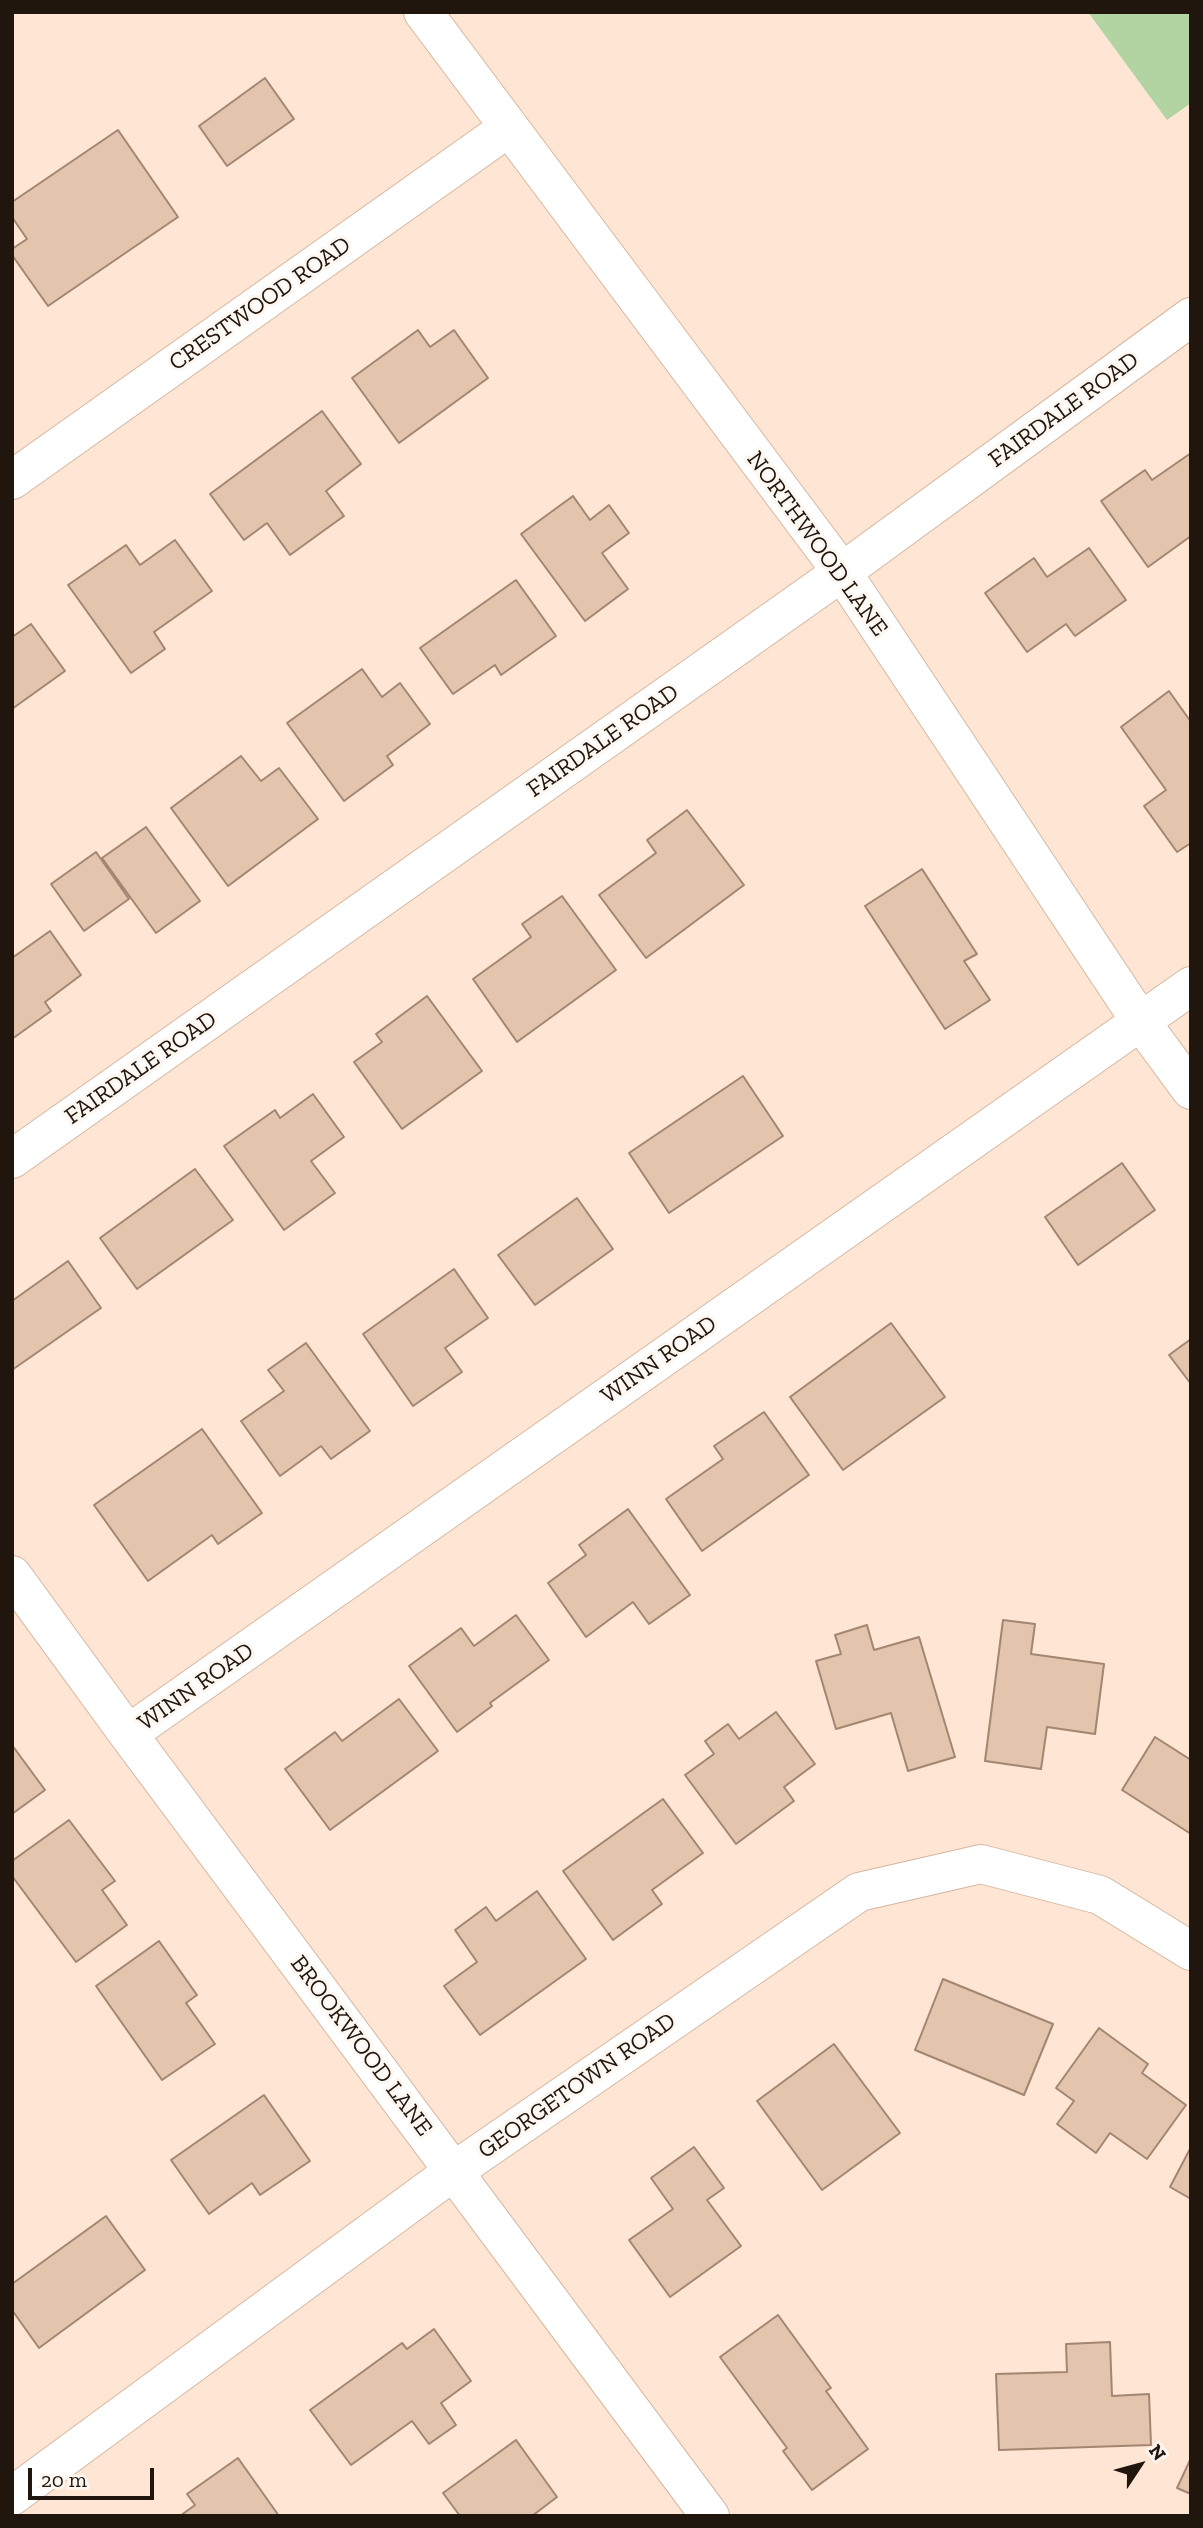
<!DOCTYPE html>
<html>
<head>
<meta charset="utf-8">
<style>
	body { margin:0 }
	#map { position:relative; width:1203px; height:2528px; overflow:hidden; background:#ffe5d3; font-family:"Zilla Slab",serif }
	canvas { display:block }
	.frame { position:absolute; inset:0; border:14px solid #21160e; pointer-events:none }
	.north { position:absolute; left:1105px; top:2430px; width:70px; height:70px; -webkit-text-stroke:5px #fdf7f2; paint-order:stroke; rotate:54deg; font-size:19px; font-weight:700; line-height:28px; text-align:center; color:#21160e }
	.north::after { content:''; display:block; margin:auto; width:24px; height:32px; background:#21160e; clip-path:polygon(50% 0,100% 100%,50% 72%,0 100%) }
	.scale { position:absolute; left:28px; top:2468px; width:126px; height:32px; box-sizing:border-box; border:4px solid #21160e; border-top:0; padding-left:9px; font-size:21px; line-height:24px; white-space:nowrap; color:#21160e; -webkit-text-stroke:5px #fdf7f2; paint-order:stroke }
</style>
</head>
<body>
<div id="map">
<canvas width="1203" height="2528"></canvas>
<div class="frame"></div>
<div class="north">N</div>
<div class="scale">20 m</div>
</div>
<script>
const ctx = document.querySelector('canvas').getContext('2d');
ctx.lineJoin = 'round';
function fillPath(path, color) {
  ctx.fillStyle = color;
  ctx.fill(path, 'evenodd');
}
function toPath(rows) {
  const path = new Path2D();
  for (const r of rows) {
    path.moveTo(r[0], r[1]);
    for (let i = 2; i < r.length; i += 2) path.lineTo(r[i], r[i + 1]);
  }
  return path;
}
function trace(path, color, width, dash) {
  ctx.strokeStyle = color;
  ctx.lineWidth = width;
  ctx.lineCap = dash ? 'butt' : 'round';
  ctx.setLineDash(dash || []);
  ctx.stroke(path);
}
function write(font, color, halo, rows, align = 'center') {
  ctx.font = font + ' "Zilla Slab",serif';
  ctx.lineWidth = 6;
  ctx.setLineDash([]);
  ctx.textBaseline = 'middle';
  ctx.strokeStyle = halo;
  ctx.fillStyle = color;
  for (const [text, x, y, turn = 0] of rows) {
    ctx.save();
    ctx.translate(x, y);
    ctx.rotate((+turn || 0) * Math.PI / 180);
    ctx.textAlign = isNaN(turn) ? turn : align;
    if (halo) ctx.strokeText(text, 0, 0);
    ctx.fillText(text, 0, 0);
    ctx.restore();
  }
}
const green = toPath([
	[1088,12,1191,12,1191,103,1167,120]
]);
const building = toPath([
	[265,78,294,119,227,166,199,126,265,78],
	[118,130,178,217,48,306,12,255,12,249,27,239,12,217,12,202,118,130],
	[418,330,430,347,454,330,488,378,399,443,352,378,418,330],
	[322,411,361,464,326,491,344,516,290,555,267,523,244,540,210,494,322,411],
	[1191,453,1191,536,1148,567,1101,501,1145,470,1152,480,1191,453],
	[573,496,590,520,609,505,629,533,602,553,628,589,585,621,521,534,573,496],
	[175,540,212,591,154,632,165,649,131,673,68,585,126,545,140,565,175,540],
	[1089,548,1126,600,1075,636,1066,624,1027,652,985,593,1034,558,1047,577,1089,548],
	[516,580,556,636,501,675,495,665,453,694,420,648,516,580],
	[31,624,65,671,12,709,12,637,31,624],
	[362,669,382,697,400,683,430,724,387,756,393,765,344,801,287,723,362,669],
	[1169,691,1191,722,1191,843,1177,852,1144,806,1166,790,1121,727,1169,691],
	[241,756,261,781,279,768,318,819,228,886,171,808,241,756],
	[687,810,744,885,646,958,599,895,656,853,647,840,687,810],
	[146,827,200,901,156,933,102,858,146,827],
	[96,852,129,899,84,931,51,884,96,852],
	[922,869,977,954,964,961,990,1000,945,1029,865,906,922,869],
	[562,896,616,970,517,1042,473,979,531,937,522,924,562,896],
	[50,931,81,975,45,1002,51,1011,12,1039,12,958,50,931],
	[427,996,482,1071,402,1129,354,1062,382,1042,376,1034,427,996],
	[743,1076,783,1136,669,1213,629,1153,743,1076],
	[313,1094,344,1137,311,1161,335,1193,284,1230,224,1146,275,1110,280,1118,313,1094],
	[1122,1163,1155,1210,1078,1265,1045,1217,1122,1163],
	[195,1169,233,1220,137,1289,100,1238,195,1169],
	[577,1198,613,1249,535,1305,498,1255,577,1198],
	[68,1261,101,1308,12,1370,12,1301,68,1261],
	[454,1269,488,1318,445,1348,462,1372,413,1406,363,1334,454,1269],
	[891,1323,945,1397,843,1470,790,1397,891,1323],
	[1191,1339,1191,1384,1169,1355,1191,1339],
	[306,1343,370,1431,331,1459,321,1446,280,1476,241,1421,284,1391,268,1370,306,1343],
	[764,1412,809,1475,702,1551,666,1499,723,1459,714,1446,764,1412],
	[202,1429,262,1513,218,1544,212,1535,148,1581,94,1505,202,1429],
	[628,1509,690,1595,649,1624,633,1602,586,1637,548,1583,586,1555,579,1545,628,1509],
	[516,1615,549,1660,490,1703,492,1706,457,1732,409,1666,461,1628,474,1646,516,1615],
	[1003,1620,1035,1624,1031,1654,1104,1664,1095,1734,1047,1727,1041,1769,985,1761,1003,1620],
	[867,1625,874,1650,919,1637,955,1757,908,1771,891,1713,836,1729,816,1661,841,1654,835,1635,867,1625],
	[399,1699,438,1751,330,1830,285,1769,335,1732,342,1741,399,1699],
	[776,1712,815,1764,784,1787,794,1801,736,1844,685,1775,714,1754,705,1741,728,1724,739,1739,776,1712],
	[1155,1737,1191,1760,1191,1834,1122,1790,1155,1737],
	[12,1745,45,1790,12,1814,12,1745],
	[663,1799,703,1853,652,1890,662,1904,613,1940,563,1871,663,1799],
	[69,1820,115,1881,102,1890,127,1925,76,1962,12,1876,12,1861,69,1820],
	[537,1891,586,1959,480,2035,444,1986,477,1962,455,1930,486,1907,496,1921,537,1891],
	[159,1941,197,1995,186,2003,215,2044,162,2080,96,1986,159,1941],
	[943,1979,1053,2024,1024,2095,915,2050,943,1979],
	[1099,2028,1148,2064,1142,2073,1186,2105,1147,2159,1110,2133,1096,2153,1057,2124,1074,2101,1056,2088,1099,2028],
	[834,2044,900,2133,822,2190,757,2101,834,2044],
	[264,2095,310,2161,260,2195,252,2183,209,2214,171,2160,264,2095],
	[694,2147,724,2188,707,2200,741,2246,670,2297,629,2240,673,2209,651,2178,694,2147],
	[1191,2147,1191,2199,1170,2187,1191,2147],
	[106,2216,145,2270,39,2348,12,2310,12,2284,106,2216],
	[778,2315,831,2388,826,2391,868,2449,812,2490,783,2451,787,2448,720,2357,778,2315],
	[434,2329,471,2381,441,2403,456,2425,429,2444,412,2421,351,2465,310,2410,402,2343,407,2349,434,2329],
	[1110,2342,1112,2396,1149,2394,1151,2445,999,2450,996,2374,1067,2372,1066,2344,1110,2342],
	[516,2440,557,2497,532,2516,460,2516,443,2493,516,2440],
	[238,2458,279,2516,180,2516,195,2505,187,2494,238,2458],
	[1191,2458,1191,2494,1177,2488,1191,2458]
]);
const minor = toPath([
	[423,12,842,572,1141,1022,1191,1090],
	[12,480,508,128],
	[12,1159,842,572,1191,317],
	[12,1575,128,1734,710,2516],
	[128,1734,1191,986],
	[12,2496,454,2171,859,1892,981,1864,1100,1895,1191,1951]
]);
const streetNames = [
	["CRESTWOOD ROAD",260,304,-35],
	["FAIRDALE ROAD",1064,410,-36],
	["NORTHWOOD LANE",817,544,54],
	["FAIRDALE ROAD",603,741,-35],
	["FAIRDALE ROAD",141,1068,-35],
	["WINN ROAD",659,1360,-35],
	["WINN ROAD",196,1687,-35],
	["BROOKWOOD LANE",361,2046,53],
	["GEORGETOWN ROAD",577,2086,-35]
];
fillPath(green, '#b2d4a3');
fillPath(building, '#e3c4ad');
trace(building, '#a38671', 2);
trace(minor, '#d5b6a0', 40);
trace(minor, '#fff', 38);
write('24px', '#21160e', '#fdf7f2', streetNames);
</script>
</body>
</html>
